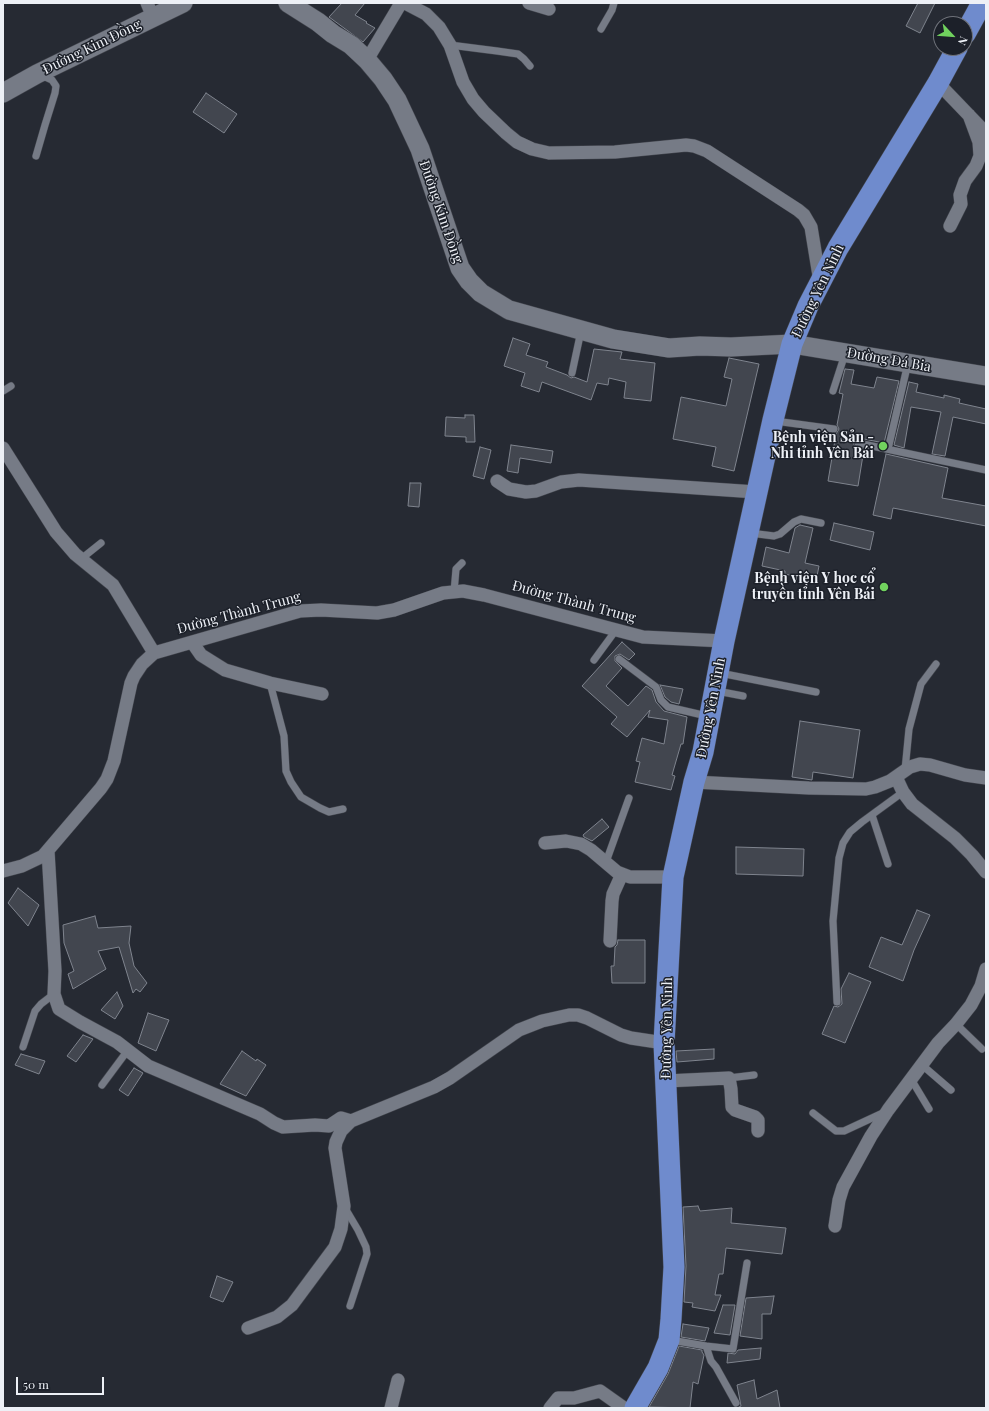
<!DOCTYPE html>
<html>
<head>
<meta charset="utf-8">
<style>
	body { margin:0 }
	#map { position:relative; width:989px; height:1411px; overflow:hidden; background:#262a33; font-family:"Playfair Display",serif }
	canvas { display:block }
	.frame { position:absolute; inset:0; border:4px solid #edf0f6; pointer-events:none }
	.north { position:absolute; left:933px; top:16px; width:40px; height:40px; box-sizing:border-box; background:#1c2029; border:1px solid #70737b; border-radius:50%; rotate:116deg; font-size:11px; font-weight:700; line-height:16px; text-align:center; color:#edf0f6 }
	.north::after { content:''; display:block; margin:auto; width:14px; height:18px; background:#71d25e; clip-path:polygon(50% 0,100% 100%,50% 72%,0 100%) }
	.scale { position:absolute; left:16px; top:1377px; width:88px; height:18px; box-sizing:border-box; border:2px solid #edf0f6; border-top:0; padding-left:5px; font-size:12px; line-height:14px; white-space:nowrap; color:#edf0f6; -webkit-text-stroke:3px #1c2029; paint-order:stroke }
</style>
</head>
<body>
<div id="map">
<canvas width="989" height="1411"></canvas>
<div class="frame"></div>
<div class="north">N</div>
<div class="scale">50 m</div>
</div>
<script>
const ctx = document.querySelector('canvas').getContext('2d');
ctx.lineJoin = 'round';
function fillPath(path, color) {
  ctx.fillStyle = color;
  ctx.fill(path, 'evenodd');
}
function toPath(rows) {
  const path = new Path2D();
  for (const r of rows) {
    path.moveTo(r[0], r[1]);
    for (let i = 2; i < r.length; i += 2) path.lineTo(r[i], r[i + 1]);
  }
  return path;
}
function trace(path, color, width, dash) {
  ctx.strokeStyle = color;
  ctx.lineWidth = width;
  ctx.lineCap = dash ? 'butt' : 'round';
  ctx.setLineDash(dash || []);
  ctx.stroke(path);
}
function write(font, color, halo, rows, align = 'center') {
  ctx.font = font + ' "Playfair Display",serif';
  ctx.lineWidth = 3;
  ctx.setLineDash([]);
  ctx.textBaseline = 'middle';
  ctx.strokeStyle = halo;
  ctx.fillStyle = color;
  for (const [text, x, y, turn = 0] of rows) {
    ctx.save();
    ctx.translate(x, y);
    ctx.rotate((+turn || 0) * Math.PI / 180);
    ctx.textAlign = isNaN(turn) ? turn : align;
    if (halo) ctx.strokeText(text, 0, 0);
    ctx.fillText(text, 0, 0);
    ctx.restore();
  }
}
const building = toPath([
	[342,3,365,3,355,15,367,22,366,23,375,28,363,42,329,17,342,3],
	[918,3,935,3,920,33,906,26,918,3],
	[206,93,237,114,224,133,193,112,206,93],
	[513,338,530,344,526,355,548,362,546,367,567,375,571,378,574,377,587,382,594,349,622,352,620,359,655,363,651,401,624,398,626,382,609,378,608,385,597,383,591,400,542,382,539,392,521,386,525,373,504,366,513,338],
	[729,358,759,364,734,471,712,466,716,447,673,439,681,397,726,406,732,379,724,377,729,358],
	[845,369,854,370,851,384,874,388,877,377,899,381,884,443,859,438,856,438,853,442,855,447,864,449,858,486,828,481,836,434,839,429,837,425,843,394,839,393,845,369],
	[909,382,918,384,916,392,944,398,944,395,960,399,959,403,986,409,986,424,953,417,945,456,932,454,941,412,911,407,904,448,894,445,909,382],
	[465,415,474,415,475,442,466,442,466,437,445,436,446,417,465,418,465,415],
	[511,445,553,451,551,463,520,458,518,473,507,471,511,445],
	[480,447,491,450,484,479,473,476,480,447],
	[886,454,948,468,942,498,986,506,986,526,893,508,891,519,873,515,886,454],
	[410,483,421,483,419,507,408,506,410,483],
	[834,523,874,532,870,550,830,540,834,523],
	[800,525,813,528,805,563,819,566,816,581,785,574,785,571,762,566,766,547,789,553,795,528,800,525],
	[622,642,635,654,629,660,620,654,615,656,615,661,622,668,606,686,628,706,646,686,652,690,656,702,664,711,687,717,683,744,681,744,672,775,675,776,671,790,635,782,640,762,636,761,642,738,664,744,668,720,648,717,650,710,627,737,611,724,617,717,582,686,622,642],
	[660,685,683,689,679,704,671,702,665,697,660,685],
	[800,721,860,730,853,778,813,772,812,780,792,777,800,721],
	[602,819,609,827,592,841,584,837,583,835,602,819],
	[736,847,804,849,803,876,736,874,736,847],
	[18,888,39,905,28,926,8,903,18,888],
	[917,910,930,915,914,950,903,981,869,967,881,937,902,945,917,910],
	[95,916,98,928,131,926,129,943,134,966,147,983,140,992,136,989,133,993,119,947,98,951,106,969,73,989,68,974,74,971,64,943,63,925,95,916],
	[618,940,645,940,645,983,612,983,611,966,614,966,615,947,617,945,618,940],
	[849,973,871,982,845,1043,822,1034,834,1006,838,1007,842,1004,841,989,849,973],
	[117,992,123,1006,115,1019,101,1010,117,992],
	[148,1013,169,1020,156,1051,138,1043,148,1013],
	[83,1035,93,1039,76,1062,67,1056,83,1035],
	[714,1049,714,1059,677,1062,676,1051,714,1049],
	[242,1051,256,1061,257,1059,266,1065,246,1096,220,1084,242,1051],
	[21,1054,45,1061,39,1074,15,1065,21,1054],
	[134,1068,143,1073,128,1096,119,1090,134,1068],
	[698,1206,700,1211,732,1208,731,1223,786,1228,782,1254,726,1248,723,1274,719,1274,715,1295,721,1295,715,1311,692,1307,693,1303,684,1302,686,1266,683,1207,698,1206],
	[217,1276,233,1282,223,1302,210,1297,217,1276],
	[774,1296,771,1314,762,1314,762,1339,740,1336,746,1298,774,1296],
	[723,1305,735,1305,730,1335,714,1333,723,1305],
	[683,1324,709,1328,705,1341,681,1337,683,1324],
	[679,1346,702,1350,702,1352,704,1355,698,1384,693,1382,690,1408,649,1407,668,1374,679,1346],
	[761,1348,760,1359,727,1363,728,1353,735,1354,738,1350,761,1348],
	[754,1380,757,1399,777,1390,780,1408,737,1408,741,1406,737,1385,754,1380]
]);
const lane = toPath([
	[601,29,612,10,614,3],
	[450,45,497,51,518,54,524,59,530,66],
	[36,156,45,125,55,93,56,86,52,80,41,75],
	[572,373,581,331],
	[3,391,11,386],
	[833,391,845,354],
	[775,421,834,429],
	[858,443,986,470],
	[889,445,908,363],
	[750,533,774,536,780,534,794,522,801,519,821,523],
	[81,559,101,543],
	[454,592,456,569,462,563],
	[619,659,656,687,661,700,668,707,707,716],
	[594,660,616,630],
	[720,673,816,692],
	[270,683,284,736,286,771,291,782,301,797,320,808,329,812,343,809],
	[717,691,743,696],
	[905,770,909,729,921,684,936,664],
	[872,815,888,864],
	[606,862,629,798],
	[837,1002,833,921,839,858,843,843,850,832,862,822,903,792],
	[956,1024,982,1049],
	[23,1047,35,1011,41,1004,54,994],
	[922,1065,951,1090],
	[729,1078,754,1075],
	[911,1079,929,1109],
	[102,1085,128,1050],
	[813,1113,836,1131,844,1131,885,1112],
	[345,1208,358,1230,366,1247,367,1254,350,1306],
	[671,1340,706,1346,711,1361,716,1367,736,1403],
	[706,1346,733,1349,747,1263]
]);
const street = toPath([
	[147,3,153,17],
	[405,3,426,14,439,27,450,45,463,82,473,99,484,112,506,133,517,142,532,149,549,153,615,152,686,145,694,146,707,151,798,210,804,215,811,227,820,282],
	[529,3,549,9],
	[367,60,401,3],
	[938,83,986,133],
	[950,226,961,204,960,195,965,181,976,166,980,156,979,142,969,115],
	[3,448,56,532,75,554,113,585,154,653],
	[497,481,509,489,526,492,536,491,561,482,579,480,756,492],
	[192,642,201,655,225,670,270,683,322,694],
	[896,777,903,792,912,804,955,838,972,855,986,872],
	[694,782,809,788,866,789,875,787,890,781,910,767,920,764,930,765,965,775,986,778],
	[545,843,566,841,581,844,591,850,617,872,630,877,673,877],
	[48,851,55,971,54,994,59,1009,80,1022,117,1042,148,1066,260,1114,274,1123,283,1127,315,1125,329,1126,341,1118,351,1121],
	[3,871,22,866,43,856,101,788,107,779,114,761,131,683,134,676,142,664,154,653,300,611,321,610,377,613,394,610,443,593,463,591,484,595,643,637,724,641],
	[610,941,612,901,613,894,622,874],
	[666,1081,729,1078,731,1089,732,1107,735,1110,755,1117,758,1120,758,1131],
	[835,1226,839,1200,843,1187,871,1136,888,1110,938,1043,956,1024,971,1005,981,986,986,969],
	[248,1328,277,1317,292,1305,335,1247,341,1229,344,1206,335,1148,336,1142,341,1131,351,1121,434,1087,450,1078,519,1030,542,1021,569,1015,578,1015,587,1018,621,1035,631,1038,664,1043],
	[391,1408,398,1380],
	[550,1408,558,1398,574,1398,600,1391,624,1408]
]);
const secondary = toPath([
	[288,3,318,22,333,34,351,45,367,60,383,79,397,100,420,149,460,268,469,281,481,293,509,310,613,339,669,348,700,346,731,347,792,344,986,376],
	[3,93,37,74,183,3]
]);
const primary = toPath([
	[965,34,982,3],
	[635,1408,658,1368,669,1340,671,1319,674,1267,664,1043,673,877,694,782,703,752,724,641,773,420,792,344,808,306,838,248,938,83,957,48]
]);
const markers = [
	[883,446,5,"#71d25e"],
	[884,587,5,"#71d25e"]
];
const streetNames = [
	["Đường Kim Đồng",92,47,-26],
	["Đường Kim Đồng",441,212,71],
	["Đường Yên Ninh",818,291,-64],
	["Đường Đá Bia",889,360,10],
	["Đường Thành Trung",574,602,15],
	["Đường Thành Trung",239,613,-15],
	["Đường Yên Ninh",711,708,-79],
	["Đường Yên Ninh",667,1028,-89]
];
const poiNames = [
	["Bệnh viện Sản -",874,438],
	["Nhi tỉnh Yên Bái",874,454],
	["Bệnh viện Y học cổ",875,579],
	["truyền tỉnh Yên Bái",875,595]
];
fillPath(building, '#42464f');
trace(building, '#7f848e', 1);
trace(lane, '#44474f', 8);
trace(street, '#44474f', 14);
trace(secondary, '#44474f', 20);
trace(primary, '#44474f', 22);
trace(lane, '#767b86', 7);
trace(street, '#767b86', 13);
trace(secondary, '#767b86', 19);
trace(primary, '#6f8bcd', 21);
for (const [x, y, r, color] of markers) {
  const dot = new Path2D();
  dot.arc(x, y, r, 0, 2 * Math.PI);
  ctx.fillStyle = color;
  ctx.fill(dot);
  trace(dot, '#1c2029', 1.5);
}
write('14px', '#edf0f6', '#1c2029', streetNames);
write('bold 14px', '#edf0f6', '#1c2029', poiNames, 'right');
</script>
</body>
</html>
